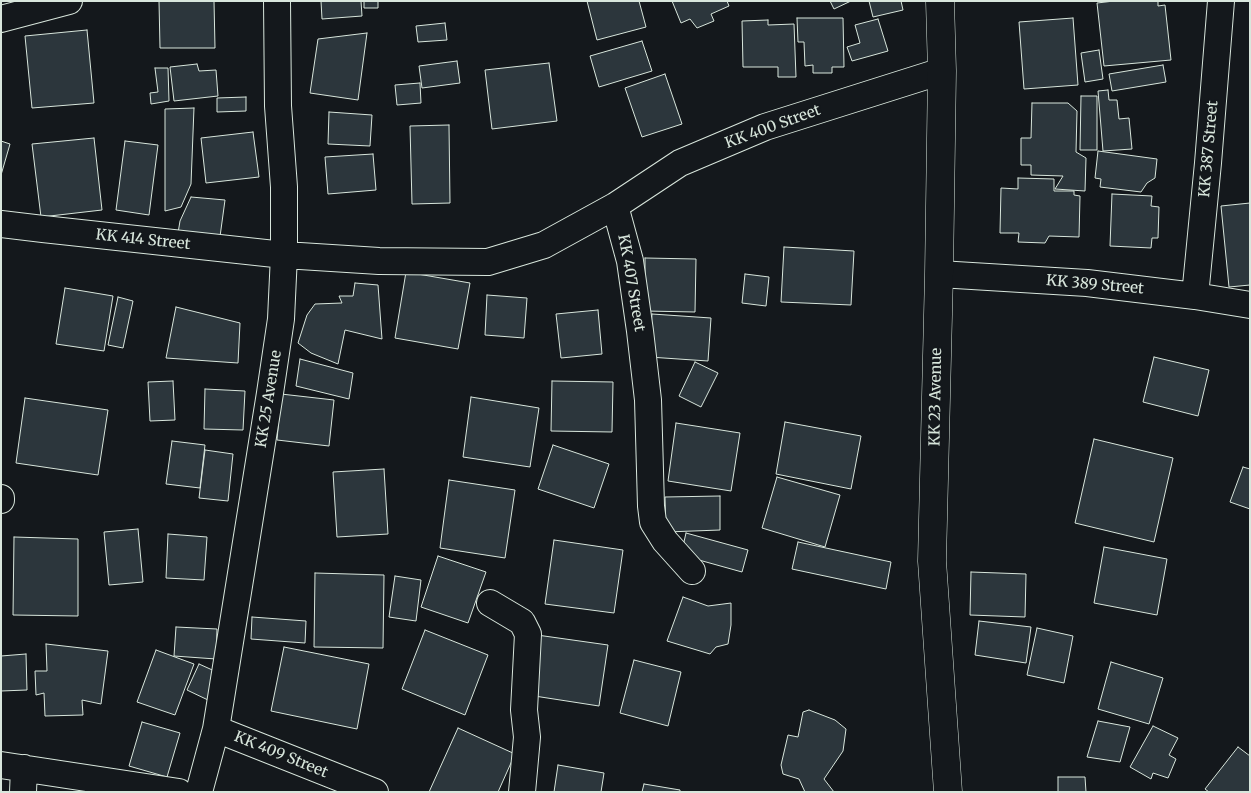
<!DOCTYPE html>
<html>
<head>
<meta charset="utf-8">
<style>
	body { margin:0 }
	#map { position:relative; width:1251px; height:793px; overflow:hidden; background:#14181c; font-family:Merriweather,serif }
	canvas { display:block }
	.frame { position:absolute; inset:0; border:2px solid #d8e6dc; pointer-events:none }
</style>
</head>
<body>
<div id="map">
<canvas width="1251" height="793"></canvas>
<div class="frame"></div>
</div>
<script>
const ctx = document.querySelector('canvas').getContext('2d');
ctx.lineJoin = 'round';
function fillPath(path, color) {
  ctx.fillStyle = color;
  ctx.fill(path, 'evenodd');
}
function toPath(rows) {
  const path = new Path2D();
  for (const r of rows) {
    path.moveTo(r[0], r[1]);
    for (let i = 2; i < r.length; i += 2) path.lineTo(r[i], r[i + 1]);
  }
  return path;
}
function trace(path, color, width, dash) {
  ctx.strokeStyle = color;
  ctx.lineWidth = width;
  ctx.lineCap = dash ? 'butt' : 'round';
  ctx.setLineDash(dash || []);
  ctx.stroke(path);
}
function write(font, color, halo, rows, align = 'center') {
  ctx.font = font + ' Merriweather,serif';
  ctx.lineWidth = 4;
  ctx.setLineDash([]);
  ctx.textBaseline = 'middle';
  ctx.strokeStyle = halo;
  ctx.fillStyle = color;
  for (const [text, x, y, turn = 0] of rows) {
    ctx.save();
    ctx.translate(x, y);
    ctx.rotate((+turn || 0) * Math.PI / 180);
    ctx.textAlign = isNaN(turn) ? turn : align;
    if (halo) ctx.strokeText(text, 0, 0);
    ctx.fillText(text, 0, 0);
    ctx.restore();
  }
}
const building = toPath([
	[159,1,214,1,215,48,160,48,159,1],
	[321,1,361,1,362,16,322,19,321,1],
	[364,1,378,1,378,8,364,8,364,1],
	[587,1,639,1,646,27,597,40,587,1],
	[672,1,727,1,729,6,711,14,714,21,697,28,690,19,681,23,672,1],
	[830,1,851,1,834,9,830,1],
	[869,1,901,1,903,10,873,17,869,1],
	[1114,1,1158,1,1158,6,1165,5,1171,60,1104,66,1097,3,1114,1],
	[797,18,843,18,844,67,832,67,832,73,813,73,813,65,805,66,804,42,798,42,797,18],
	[1073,18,1078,85,1024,89,1019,22,1073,18],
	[878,19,888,51,852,61,847,47,860,43,855,25,878,19],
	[768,20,768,25,794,24,796,77,778,77,778,67,743,67,742,21,768,20],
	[445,23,447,40,418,42,416,26,445,23],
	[87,30,94,103,32,108,25,36,87,30],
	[367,33,358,100,310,93,318,39,367,33],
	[642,41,652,71,599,87,590,56,642,41],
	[1099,50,1103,79,1085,82,1081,53,1099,50],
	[457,61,460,83,422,88,419,66,457,61],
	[549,63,557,121,492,129,485,70,549,63],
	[197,64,199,71,216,70,218,96,174,101,170,67,197,64],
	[1163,65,1166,82,1112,91,1109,74,1163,65],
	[155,68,168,68,169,101,151,104,150,93,158,92,155,68],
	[665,74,682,124,642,137,625,88,665,74],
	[420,83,421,103,397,105,395,85,420,83],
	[1108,90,1109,100,1117,100,1119,119,1129,118,1132,149,1103,151,1098,91,1108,90],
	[1081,96,1097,96,1097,150,1080,150,1081,96],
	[246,97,246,111,217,112,217,98,246,97],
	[1032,103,1068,103,1077,111,1076,152,1086,158,1085,191,1055,189,1063,176,1031,175,1031,165,1021,165,1021,138,1031,138,1032,103],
	[194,108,191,184,181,207,165,211,165,109,194,108],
	[329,112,372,115,370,146,328,144,329,112],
	[449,125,450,203,412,204,410,126,449,125],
	[253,132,259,177,206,183,201,138,253,132],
	[94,138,102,210,41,217,32,144,94,138],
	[1,141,10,144,1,175,1,141],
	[125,141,158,145,149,215,116,210,125,141],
	[1098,151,1157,159,1155,178,1147,183,1141,192,1100,187,1101,179,1095,178,1098,151],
	[373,154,376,190,328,194,325,157,373,154],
	[1018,178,1054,179,1054,191,1074,191,1074,195,1080,196,1079,237,1049,236,1045,243,1018,242,1019,233,1000,233,1001,188,1018,189,1018,178],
	[1112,194,1152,196,1151,206,1159,207,1158,238,1152,238,1151,248,1110,246,1112,194],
	[191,197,225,200,219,244,177,239,180,221,191,197],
	[1250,203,1250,285,1229,287,1221,206,1250,203],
	[784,247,854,251,851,305,781,302,784,247],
	[645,258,696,259,695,312,645,311,645,258],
	[406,272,470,283,458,349,395,338,406,272],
	[745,274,769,277,766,306,742,303,745,274],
	[355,283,378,285,382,339,345,330,338,364,311,353,298,343,307,315,315,304,342,303,339,296,353,296,355,283],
	[65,288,113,296,104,351,56,344,65,288],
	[487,295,527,298,524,338,485,335,487,295],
	[118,297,133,301,123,348,108,345,118,297],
	[176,307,240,323,238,363,166,358,176,307],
	[598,310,602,354,561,358,556,314,598,310],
	[652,314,711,318,708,361,649,357,652,314],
	[1154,357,1209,370,1198,416,1143,402,1154,357],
	[300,359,353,373,349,399,296,386,300,359],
	[695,362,718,373,701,407,679,396,695,362],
	[173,381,175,420,150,421,148,382,173,381],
	[552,381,613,382,612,432,551,431,552,381],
	[205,389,245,391,243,430,204,429,205,389],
	[281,394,334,400,329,446,277,440,281,394],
	[471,397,539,408,530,467,463,457,471,397],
	[25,398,108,410,98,475,16,463,25,398],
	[785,422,861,436,851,489,776,474,785,422],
	[676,423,740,433,731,491,668,481,676,423],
	[1094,439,1173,458,1154,542,1075,523,1094,439],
	[172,441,205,445,200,488,166,484,172,441],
	[553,445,609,464,594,508,538,489,553,445],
	[205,450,233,454,228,501,199,498,205,450],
	[1243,467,1250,469,1250,509,1230,502,1243,467],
	[384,469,388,534,337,537,333,472,384,469],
	[777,477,840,495,825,547,762,528,777,477],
	[449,480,515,490,505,558,440,548,449,480],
	[720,496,720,530,666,532,665,497,720,496],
	[138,529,143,582,109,585,104,532,138,529],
	[686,533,748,550,742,572,681,555,686,533],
	[168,534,207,537,204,580,166,578,168,534],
	[14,537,78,539,78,616,13,615,14,537],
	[554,540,623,550,614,613,545,604,554,540],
	[798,542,891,562,886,589,792,569,798,542],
	[1104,547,1167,559,1157,615,1094,603,1104,547],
	[438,556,486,572,468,623,421,607,438,556],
	[971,572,1026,574,1025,617,970,615,971,572],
	[315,573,384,575,383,648,314,647,315,573],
	[395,576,421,580,416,621,389,617,395,576],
	[683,597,708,606,731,603,731,625,728,644,716,647,710,654,667,641,683,597],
	[252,617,306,621,305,643,251,639,252,617],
	[979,621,1031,627,1026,663,975,655,979,621],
	[176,627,217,629,216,659,174,656,176,627],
	[1037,628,1073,636,1064,683,1027,675,1037,628],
	[425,630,488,655,465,715,402,689,425,630],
	[537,635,608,645,599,706,528,695,537,635],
	[46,644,108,651,101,704,82,700,83,715,45,716,44,693,36,695,35,671,47,671,46,644],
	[284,647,369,664,357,729,271,711,284,647],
	[156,650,194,664,175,715,137,702,156,650],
	[26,654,27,690,1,691,1,656,26,654],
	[634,660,681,672,668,726,620,713,634,660],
	[1111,662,1163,678,1149,724,1098,709,1111,662],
	[199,664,219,673,208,700,187,690,199,664],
	[809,710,835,720,846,729,843,751,824,779,834,792,805,792,799,779,783,774,781,765,788,735,798,737,803,712,809,710],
	[1098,721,1130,727,1120,762,1087,757,1098,721],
	[142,722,180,733,167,777,129,766,142,722],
	[1153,726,1178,738,1169,755,1176,759,1168,778,1153,773,1151,779,1130,767,1153,726],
	[458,728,515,754,498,792,429,792,458,728],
	[1238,747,1250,756,1250,792,1209,792,1205,789,1238,747],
	[558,765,604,773,601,792,554,792,558,765],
	[1058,777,1085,777,1086,792,1058,792,1058,777],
	[644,784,680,790,680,792,642,792,644,784]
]);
const minor = toPath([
	[1,19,69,1],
	[615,206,630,261,640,331,648,400,651,506,653,522,665,541,692,571],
	[1,224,43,229,284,255,379,261,488,262,544,245,615,206,680,163,765,127,942,71],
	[939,274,1087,283,1195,296,1250,305],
	[1195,296,1208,163,1221,1],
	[1,500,1,498],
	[490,603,522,622,528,634,524,710,527,737,522,792],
	[216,729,375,792],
	[1,765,179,792],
	[23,792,24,768],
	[199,792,216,729,270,393,281,319,284,255,284,187,278,106,277,1]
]);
const major = toPath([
	[940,1,942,71,939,274,932,561,948,792]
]);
const streetNames = [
	["KK 400 Street",773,127,-20],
	["KK 387 Street",1209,149,-85],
	["KK 414 Street",143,240,6],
	["KK 407 Street",631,283,80],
	["KK 389 Street",1095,285,5],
	["KK 23 Avenue",936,397,-89],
	["KK 25 Avenue",269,399,-81],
	["KK 409 Street",281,755,22]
];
fillPath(building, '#2c363c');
trace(building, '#d8e6dc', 1);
trace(minor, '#d8e6dc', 28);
trace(major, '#d8e6dc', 29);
trace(minor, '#14181c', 26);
trace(major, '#14181c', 28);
write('15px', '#d8e6dc', '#14181c', streetNames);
</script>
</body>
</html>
